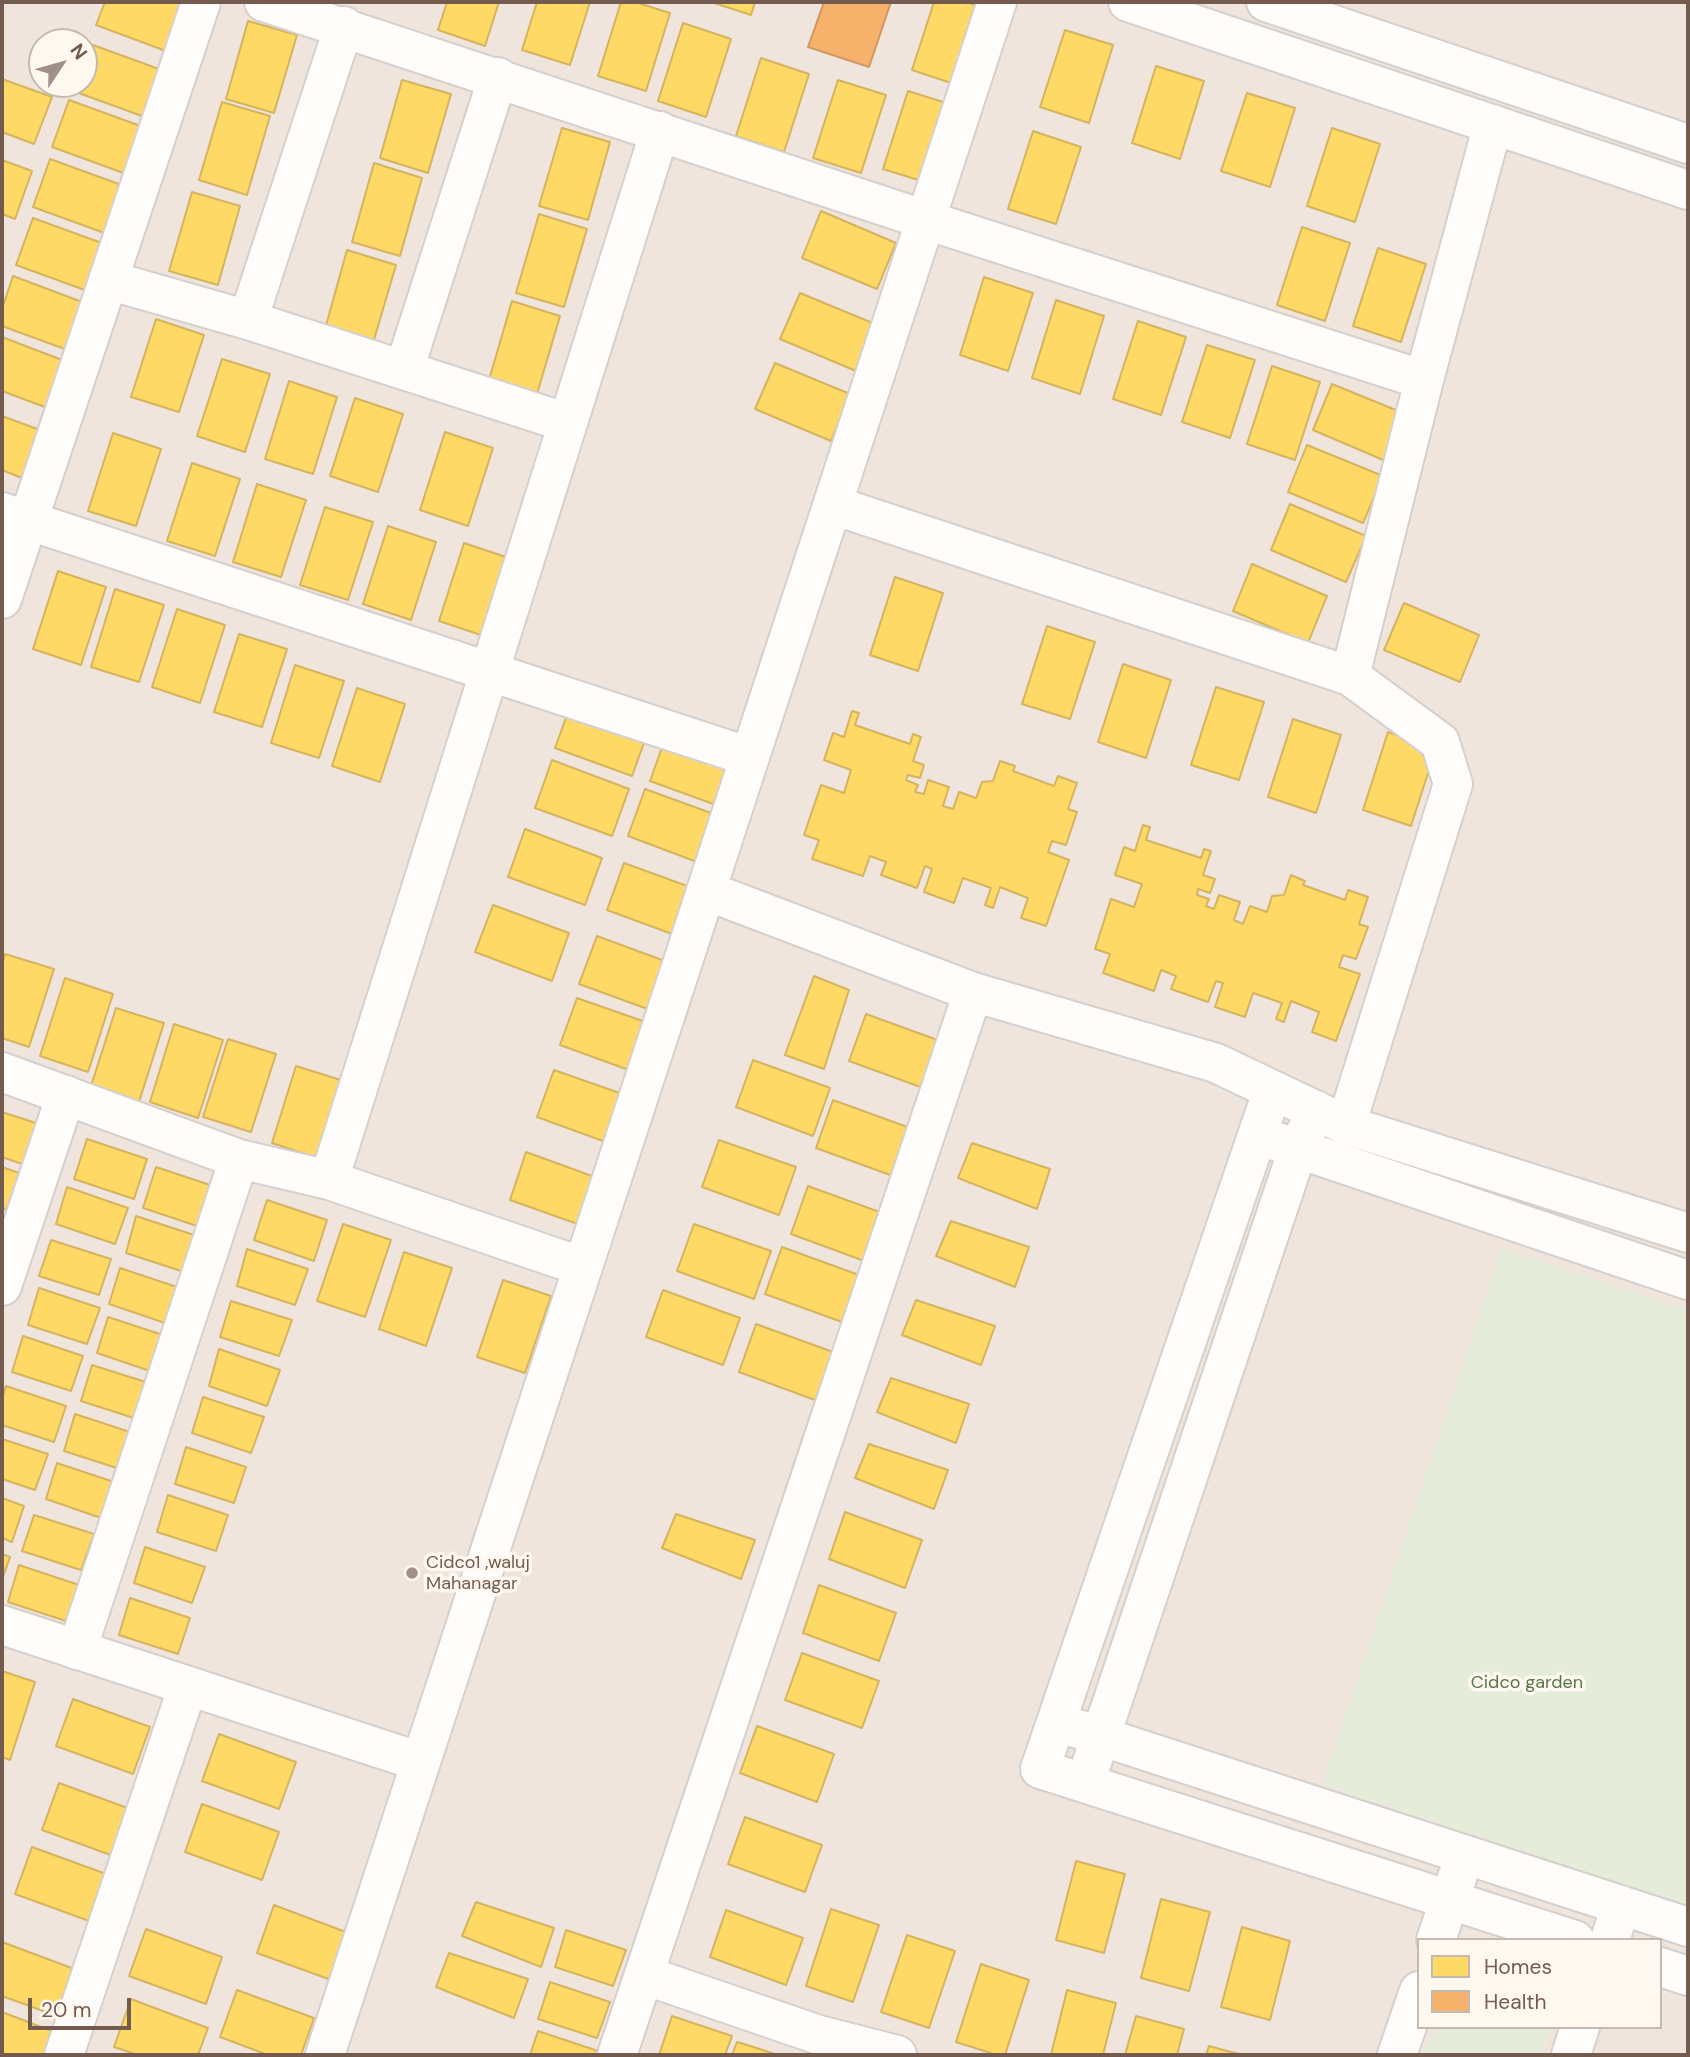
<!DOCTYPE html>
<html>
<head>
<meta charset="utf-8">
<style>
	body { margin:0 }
	#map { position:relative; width:1690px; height:2057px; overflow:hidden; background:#f7f3ee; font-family:"DM Sans",sans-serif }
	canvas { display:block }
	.frame { position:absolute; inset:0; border:4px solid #735b4f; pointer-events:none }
	.legend { position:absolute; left:1417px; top:1938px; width:245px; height:91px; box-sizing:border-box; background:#fef8f0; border:2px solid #c6b9b0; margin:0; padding:9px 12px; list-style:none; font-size:21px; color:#735b4f }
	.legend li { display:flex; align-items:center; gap:14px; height:35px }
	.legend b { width:35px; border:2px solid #c6b9b0 }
	.north { position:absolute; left:28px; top:28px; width:70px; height:70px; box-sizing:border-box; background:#fef8f0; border:2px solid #c6b9b0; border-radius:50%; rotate:54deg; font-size:19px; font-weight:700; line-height:28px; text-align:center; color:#735b4f }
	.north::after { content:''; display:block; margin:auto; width:24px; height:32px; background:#a19087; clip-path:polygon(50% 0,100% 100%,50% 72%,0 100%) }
	.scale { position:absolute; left:28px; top:1998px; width:103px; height:32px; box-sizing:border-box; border:4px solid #735b4f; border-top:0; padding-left:9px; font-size:21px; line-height:24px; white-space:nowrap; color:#735b4f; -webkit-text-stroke:5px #fef8f0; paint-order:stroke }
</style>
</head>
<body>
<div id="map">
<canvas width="1690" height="2057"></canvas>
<div class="frame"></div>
<ul class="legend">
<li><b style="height:19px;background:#ffd966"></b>Homes</li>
<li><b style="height:19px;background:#f6b26b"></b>Health</li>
</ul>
<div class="north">N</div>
<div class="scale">20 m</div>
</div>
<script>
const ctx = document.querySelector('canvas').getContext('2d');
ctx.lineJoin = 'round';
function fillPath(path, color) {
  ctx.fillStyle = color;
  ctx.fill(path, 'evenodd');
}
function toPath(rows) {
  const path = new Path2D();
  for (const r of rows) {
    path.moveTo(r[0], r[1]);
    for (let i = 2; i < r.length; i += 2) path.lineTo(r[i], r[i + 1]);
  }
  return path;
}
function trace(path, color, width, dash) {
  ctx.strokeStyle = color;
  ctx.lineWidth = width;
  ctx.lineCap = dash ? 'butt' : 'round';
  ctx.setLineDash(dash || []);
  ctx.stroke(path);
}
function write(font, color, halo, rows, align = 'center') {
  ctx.font = font + ' "DM Sans",sans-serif';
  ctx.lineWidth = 7;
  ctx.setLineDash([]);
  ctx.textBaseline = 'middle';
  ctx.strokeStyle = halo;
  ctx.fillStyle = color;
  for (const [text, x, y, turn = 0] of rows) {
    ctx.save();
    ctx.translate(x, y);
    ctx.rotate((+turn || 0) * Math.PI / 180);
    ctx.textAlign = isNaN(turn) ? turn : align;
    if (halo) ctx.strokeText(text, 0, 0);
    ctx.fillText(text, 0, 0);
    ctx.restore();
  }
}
const residential = toPath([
	[2,2,1688,2,1688,2055,2,2055],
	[42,42,84,42,84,84,42,84],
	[1419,1940,1660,1940,1660,2027,1419,2027]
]);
const green = toPath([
	[1502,1248,1688,1310,1688,1909,1322,1785],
	[1434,2027,1551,2027,1542,2055,1425,2055]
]);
const homes = toPath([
	[105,2,179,2,190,6,174,54,96,25,105,2],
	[447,2,499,2,485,46,438,30,447,2],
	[537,2,590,2,570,65,522,50,537,2],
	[621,2,635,2,670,13,646,91,598,76,621,2],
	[711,2,755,2,751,15,711,2],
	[934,2,966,2,985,8,960,86,912,70,934,2],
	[248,21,297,35,274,113,226,99,248,21],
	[683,23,731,39,706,117,658,101,683,23],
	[1065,30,1113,45,1089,123,1040,107,1065,30],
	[93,45,170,73,153,120,76,92,79,84,84,84,84,70,93,45],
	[761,58,809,74,784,152,736,136,761,58],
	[1156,66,1204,81,1180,159,1132,143,1156,66],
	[2,79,52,97,34,144,2,132,2,79],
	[402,80,451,94,428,173,380,158,402,80],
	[838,80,886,95,861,173,813,158,838,80],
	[908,91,956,106,931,184,883,169,908,91],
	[1247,93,1295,108,1270,187,1221,171,1247,93],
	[69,100,146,128,129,175,52,147,69,100],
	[222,102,270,116,247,195,199,180,222,102],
	[562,128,610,142,588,220,539,206,562,128],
	[1332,128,1380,144,1355,222,1307,206,1332,128],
	[1033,131,1081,147,1056,224,1008,209,1033,131],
	[50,159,127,187,110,235,33,207,50,159],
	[2,160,32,171,15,219,2,214,2,160],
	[374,163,422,178,400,256,352,242,374,163],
	[192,192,240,206,218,285,169,271,192,192],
	[821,211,896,243,877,289,802,258,821,211],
	[539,214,587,229,564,307,516,293,539,214],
	[33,218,110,246,93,293,16,265,33,218],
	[1302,227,1350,243,1325,321,1277,305,1302,227],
	[1378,248,1426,264,1401,342,1353,326,1378,248],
	[347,250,396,265,373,343,325,329,347,250],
	[13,276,90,305,73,352,2,326,2,309,13,276],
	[984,277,1033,293,1008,371,960,355,984,277],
	[800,293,875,324,856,371,780,339,800,293],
	[1056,300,1104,316,1080,394,1032,378,1056,300],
	[512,301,560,316,537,394,489,380,512,301],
	[156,319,204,335,179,412,131,397,156,319],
	[1138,321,1186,337,1161,415,1113,399,1138,321],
	[2,337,70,363,53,410,2,391,2,337],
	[1207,345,1255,360,1230,438,1182,422,1207,345],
	[222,359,270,374,245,452,197,436,222,359],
	[775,363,850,394,831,441,755,409,775,363],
	[1272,366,1320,382,1295,460,1247,444,1272,366],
	[289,381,337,397,313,474,265,459,289,381],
	[1332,384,1408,415,1388,462,1313,430,1332,384],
	[355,398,403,414,378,492,330,476,355,398],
	[2,416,40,430,22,478,2,470,2,416],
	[445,432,493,448,468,526,420,510,445,432],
	[113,433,161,449,136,526,88,511,113,433],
	[1307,445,1383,476,1363,523,1288,492,1307,445],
	[192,463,240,479,215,556,167,541,192,463],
	[257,484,306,500,281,577,233,562,257,484],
	[1290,504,1366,536,1346,582,1271,550,1290,504],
	[325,507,373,522,348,600,300,585,325,507],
	[388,526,436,542,411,620,363,604,388,526],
	[464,543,512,559,487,637,439,621,464,543],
	[1252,564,1327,596,1308,643,1233,611,1252,564],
	[58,571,106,587,81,665,33,649,58,571],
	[895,577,943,593,918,671,870,655,895,577],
	[115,589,164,605,139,682,91,667,115,589],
	[1404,603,1479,635,1460,682,1384,650,1404,603],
	[177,609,225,625,200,703,152,687,177,609],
	[1047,626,1095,642,1070,719,1022,704,1047,626],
	[239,634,287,649,262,727,214,712,239,634],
	[1123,664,1171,680,1146,758,1098,742,1123,664],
	[295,665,344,681,319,758,271,743,295,665],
	[1216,687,1264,702,1239,780,1191,765,1216,687],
	[357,688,405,704,380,782,332,766,357,688],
	[572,701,649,729,632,776,555,748,572,701],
	[852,711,859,713,855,725,910,744,913,734,921,737,913,761,924,765,920,778,908,775,906,780,918,785,915,792,924,794,928,780,949,787,943,806,953,809,959,792,976,798,982,782,993,781,1000,761,1015,766,1013,771,1054,786,1058,776,1077,783,1068,809,1077,812,1066,845,1052,841,1048,852,1069,860,1046,926,1021,918,1028,898,1000,887,993,908,985,905,991,888,963,878,954,903,924,892,932,869,925,866,917,888,881,875,886,862,870,856,863,876,812,859,819,840,804,835,821,785,844,793,851,770,824,760,833,733,844,737,852,711],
	[1293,719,1341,735,1316,813,1268,797,1293,719],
	[1388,732,1436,748,1411,826,1363,810,1388,732],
	[665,739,744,761,727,809,650,781,665,739],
	[552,760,629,789,612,836,535,808,552,760],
	[645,789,722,817,705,865,628,836,645,789],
	[1143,825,1150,827,1146,840,1201,858,1204,849,1211,851,1203,875,1215,879,1210,893,1198,889,1197,895,1209,899,1206,906,1214,909,1219,895,1240,902,1234,920,1243,924,1250,906,1267,912,1272,896,1284,895,1291,875,1305,881,1303,885,1345,900,1348,890,1368,897,1359,924,1368,927,1356,959,1343,955,1339,967,1360,974,1336,1041,1312,1032,1319,1012,1291,1001,1284,1022,1276,1019,1282,1003,1253,993,1245,1017,1215,1007,1223,983,1216,981,1208,1002,1171,989,1176,976,1161,970,1154,991,1103,973,1110,954,1095,949,1111,899,1134,907,1142,884,1115,875,1124,847,1135,851,1143,825],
	[525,829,602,858,585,905,508,877,525,829],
	[624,863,701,891,683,938,607,910,624,863],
	[493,905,569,933,552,981,475,952,493,905],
	[597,936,673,964,656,1012,579,984,597,936],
	[5,954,54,969,29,1047,2,1038,2,966,5,954],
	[814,976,849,990,824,1069,785,1055,814,976],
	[65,978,113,994,88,1072,40,1056,65,978],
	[577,998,654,1025,637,1073,560,1045,577,998],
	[116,1008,164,1023,139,1102,91,1086,116,1008],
	[866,1014,943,1042,926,1089,849,1061,866,1014],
	[174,1024,223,1040,198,1118,150,1102,174,1024],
	[228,1039,276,1054,251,1132,203,1117,228,1039],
	[753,1060,830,1088,813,1136,736,1107,753,1060],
	[296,1066,344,1081,320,1159,272,1143,296,1066],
	[554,1070,631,1097,614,1145,537,1117,554,1070],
	[833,1100,910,1128,893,1176,816,1148,833,1100],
	[2,1112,42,1125,28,1166,2,1157,2,1112],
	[87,1139,147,1159,134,1199,74,1179,87,1139],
	[719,1140,796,1167,779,1215,702,1187,719,1140],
	[972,1143,1050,1169,1037,1209,958,1178,972,1143],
	[526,1152,603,1180,586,1227,510,1200,526,1152],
	[2,1167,22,1174,9,1210,2,1208,2,1167],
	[156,1167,216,1187,203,1228,143,1208,156,1167],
	[808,1186,885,1214,867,1262,791,1234,808,1186],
	[67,1187,128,1208,115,1244,56,1224,67,1187],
	[267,1200,327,1220,314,1261,254,1240,267,1200],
	[136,1216,197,1236,184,1272,126,1253,136,1216],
	[951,1221,1029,1247,1015,1287,936,1256,951,1221],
	[343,1224,391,1240,365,1317,317,1301,343,1224],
	[694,1224,771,1251,754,1299,677,1271,694,1224],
	[51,1240,111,1259,99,1295,39,1276,51,1240],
	[782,1247,859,1275,842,1322,765,1294,782,1247],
	[247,1249,308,1269,295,1305,237,1286,247,1249],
	[404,1252,452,1268,426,1346,379,1329,404,1252],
	[120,1268,180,1288,168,1324,109,1304,120,1268],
	[503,1280,551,1296,525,1373,477,1357,503,1280],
	[39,1288,100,1308,87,1344,28,1325,39,1288],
	[663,1290,740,1318,723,1365,646,1337,663,1290],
	[916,1300,995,1326,981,1365,902,1335,916,1300],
	[231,1301,292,1320,279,1356,220,1337,231,1301],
	[108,1317,169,1337,156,1373,97,1353,108,1317],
	[756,1324,833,1352,815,1400,739,1372,756,1324],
	[23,1336,83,1356,71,1391,12,1372,23,1336],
	[219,1349,280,1370,267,1406,209,1386,219,1349],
	[92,1365,152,1384,140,1420,81,1401,92,1365],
	[891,1378,969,1404,956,1443,877,1412,891,1378],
	[6,1386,66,1406,54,1442,2,1425,2,1399,6,1386],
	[203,1397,264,1417,251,1453,192,1433,203,1397],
	[75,1414,136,1434,123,1470,64,1451,75,1414],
	[2,1439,48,1454,35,1490,2,1479,2,1439],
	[869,1444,948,1470,934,1509,855,1478,869,1444],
	[186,1447,246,1467,234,1503,175,1484,186,1447],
	[57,1463,117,1483,104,1519,46,1499,57,1463],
	[168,1495,228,1515,216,1551,157,1532,168,1495],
	[2,1498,24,1506,12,1542,2,1538,2,1498],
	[845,1512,922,1540,905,1588,829,1559,845,1512],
	[676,1514,755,1540,741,1579,662,1548,676,1514],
	[34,1515,94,1534,81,1570,22,1551,34,1515],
	[145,1547,205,1567,192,1603,134,1583,145,1547],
	[2,1554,10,1557,2,1580,2,1554],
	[19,1565,79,1585,66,1621,8,1602,19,1565],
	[819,1585,896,1613,879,1661,803,1633,819,1585],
	[130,1598,190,1618,178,1654,119,1635,130,1598],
	[802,1653,879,1681,862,1728,785,1700,802,1653],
	[2,1671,35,1682,10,1760,2,1757,2,1671],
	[73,1699,150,1727,133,1774,56,1746,73,1699],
	[757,1726,834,1754,817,1802,740,1773,757,1726],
	[219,1734,296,1762,279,1809,202,1781,219,1734],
	[59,1783,136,1811,119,1858,42,1830,59,1783],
	[202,1804,279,1832,262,1880,185,1852,202,1804],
	[745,1817,822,1845,805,1892,728,1864,745,1817],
	[32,1847,109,1875,92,1922,15,1894,32,1847],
	[1076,1861,1125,1874,1104,1953,1056,1940,1076,1861],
	[1161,1899,1210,1912,1189,1991,1141,1978,1161,1899],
	[476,1902,554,1928,541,1967,462,1936,476,1902],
	[274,1905,351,1934,334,1981,257,1953,274,1905],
	[831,1909,879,1925,853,2002,806,1986,831,1909],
	[726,1910,803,1938,786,1985,710,1957,726,1910],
	[1242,1927,1290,1941,1270,2020,1221,2007,1242,1927],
	[146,1929,222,1957,206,2004,129,1976,146,1929],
	[566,1930,626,1950,613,1986,555,1967,566,1930],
	[907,1935,955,1951,929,2028,881,2012,907,1935],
	[2,1942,77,1970,60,2017,2,1996,2,1942],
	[449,1953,528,1979,514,2018,436,1987,449,1953],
	[981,1964,1029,1980,1005,2055,997,2055,956,2042,981,1964],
	[550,1982,610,2002,597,2038,538,2019,550,1982],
	[237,1990,314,2018,301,2055,268,2055,220,2037,237,1990],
	[1067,1990,1116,2003,1103,2055,1051,2055,1067,1990],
	[131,1999,208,2028,198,2055,138,2055,114,2047,131,1999],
	[2,2012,57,2033,49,2055,2,2055,2,2012],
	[672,2016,732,2036,725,2055,659,2055,672,2016],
	[1136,2016,1184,2029,1177,2055,1125,2055,1136,2016],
	[538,2031,598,2051,597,2055,530,2055,538,2031],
	[737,2042,744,2044,778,2055,732,2055,737,2042],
	[1209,2046,1227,2051,1243,2055,1206,2055,1209,2046]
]);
const health = toPath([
	[824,2,891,2,869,67,808,47,824,2]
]);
const minor = toPath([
	[264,2,926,220,1424,380],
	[1128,2,1688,190],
	[1266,2,1688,144],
	[108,280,248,320,568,423],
	[248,320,344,26],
	[404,370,498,77],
	[833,505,1350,676,1440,742,1453,784,1346,1125],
	[2,512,750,757],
	[2,599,201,2],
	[1350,676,1424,380,1493,124],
	[707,891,973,992,1216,1063,1346,1125,1688,1233],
	[2,1072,239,1159,329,1180,583,1267],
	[1272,1092,1040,1769,1575,1940],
	[1275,1141,1688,1280],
	[329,1180,660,131],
	[2,1286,66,1095],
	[2,1625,421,1762],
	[77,1650,239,1159],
	[1078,1729,1688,1927],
	[1085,1783,1298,1149,1316,1110],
	[1436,1940,1458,1875],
	[1610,1940,1621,1905],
	[1660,1967,1688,1976],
	[644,1975,819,2035,897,2055],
	[64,2055,188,1686],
	[325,2055,997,2],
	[617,2055,973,992],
	[1397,2055,1419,1991],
	[1571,2055,1580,2027]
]);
const markers = [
	[412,1573,7,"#a19087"]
];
const poiNames = [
	["Cidco1 ,waluj",426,1563],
	["Mahanagar",426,1584]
];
const parkNames = [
	["Cidco garden",1527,1683]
];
fillPath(residential, '#efe5dc');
fillPath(green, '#e5edda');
fillPath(homes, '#ffd966');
trace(homes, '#d5b35f', 2);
fillPath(health, '#f6b26b');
trace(health, '#cf9863', 2);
trace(minor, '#d6d0cc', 42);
trace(minor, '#fefdfc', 38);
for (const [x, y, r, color] of markers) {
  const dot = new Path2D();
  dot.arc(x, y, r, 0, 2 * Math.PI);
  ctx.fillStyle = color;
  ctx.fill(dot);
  trace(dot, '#fef8f0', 2.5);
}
write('18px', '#735b4f', '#fef8f0', poiNames, 'left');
write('18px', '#587848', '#fef8f0', parkNames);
</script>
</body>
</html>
